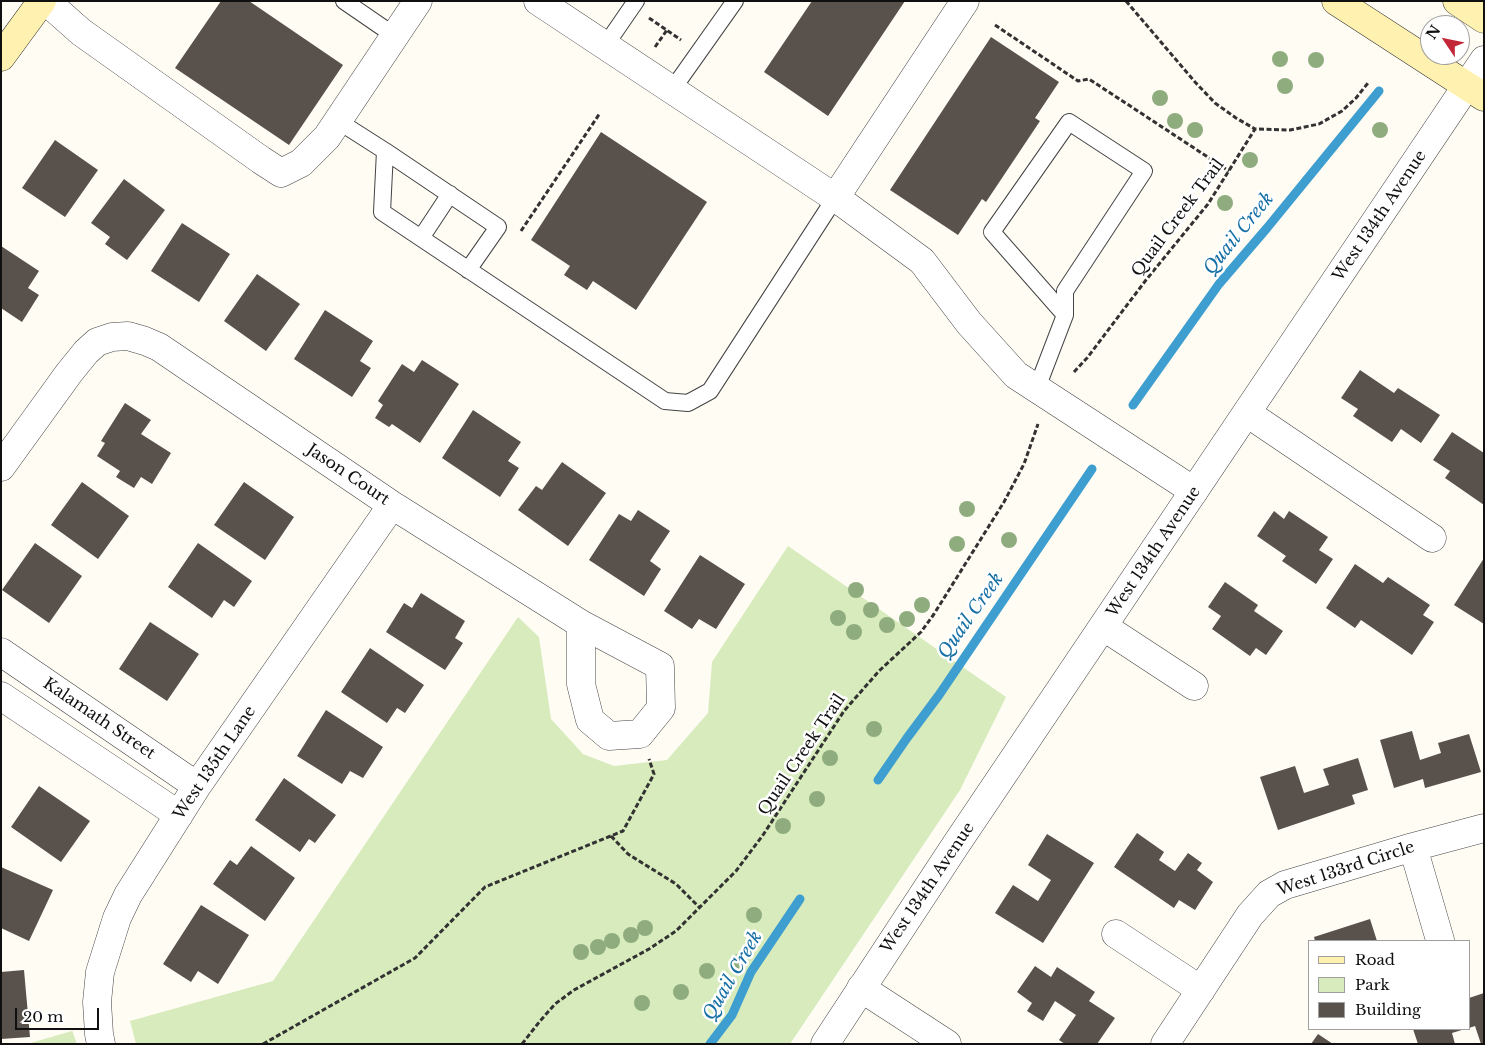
<!DOCTYPE html>
<html>
<head>
<meta charset="utf-8">
<style>
	body { margin:0 }
	#map { position:relative; width:1485px; height:1045px; overflow:hidden; background:#fffcf4; font-family:"Libre Baskerville",serif }
	canvas { display:block }
	.frame { position:absolute; inset:0; border:2px solid #101010; pointer-events:none }
	.legend { position:absolute; left:1308px; top:940px; width:162px; height:90px; box-sizing:border-box; background:#fff; border:1px solid #9f9f9f; margin:0; padding:6px 9px; list-style:none; font-size:15px; color:#101010 }
	.legend li { display:flex; align-items:center; gap:10px; height:25px }
	.legend b { width:25px; border:1px solid #9f9f9f }
	.north { position:absolute; left:1420px; top:15px; width:50px; height:50px; box-sizing:border-box; background:#fff; border:1px solid #9f9f9f; border-radius:50%; rotate:304deg; font-size:14px; font-weight:700; line-height:20px; text-align:center; color:#101010 }
	.north::after { content:''; display:block; margin:auto; width:18px; height:22px; background:#c32637; clip-path:polygon(50% 0,100% 100%,50% 72%,0 100%) }
	.scale { position:absolute; left:15px; top:1008px; width:84px; height:22px; box-sizing:border-box; border:2px solid #101010; border-top:0; padding-left:6px; font-size:15px; line-height:18px; white-space:nowrap; color:#101010; -webkit-text-stroke:4px #fff; paint-order:stroke }
</style>
</head>
<body>
<div id="map">
<canvas width="1485" height="1045"></canvas>
<div class="frame"></div>
<ul class="legend">
<li><b style="height:6px;background:#fff1af"></b>Road</li>
<li><b style="height:14px;background:#d7ebbc"></b>Park</li>
<li><b style="height:14px;background:#59514c"></b>Building</li>
</ul>
<div class="north">N</div>
<div class="scale">20 m</div>
</div>
<script>
const ctx = document.querySelector('canvas').getContext('2d');
ctx.lineJoin = 'round';
function fillPath(path, color) {
  ctx.fillStyle = color;
  ctx.fill(path, 'evenodd');
}
function toPath(rows) {
  const path = new Path2D();
  for (const r of rows) {
    path.moveTo(r[0], r[1]);
    for (let i = 2; i < r.length; i += 2) path.lineTo(r[i], r[i + 1]);
  }
  return path;
}
function trace(path, color, width, dash) {
  ctx.strokeStyle = color;
  ctx.lineWidth = width;
  ctx.lineCap = dash ? 'butt' : 'round';
  ctx.setLineDash(dash || []);
  ctx.stroke(path);
}
function write(font, color, halo, rows, align = 'center') {
  ctx.font = font + ' "Libre Baskerville",serif';
  ctx.lineWidth = 5;
  ctx.setLineDash([]);
  ctx.textBaseline = 'middle';
  ctx.strokeStyle = halo;
  ctx.fillStyle = color;
  for (const [text, x, y, turn = 0] of rows) {
    ctx.save();
    ctx.translate(x, y);
    ctx.rotate((+turn || 0) * Math.PI / 180);
    ctx.textAlign = isNaN(turn) ? turn : align;
    if (halo) ctx.strokeText(text, 0, 0);
    ctx.fillText(text, 0, 0);
    ctx.restore();
  }
}
const green = toPath([
	[788,546,1006,697,960,790,790,1044,136,1044,130,1021,273,981,518,617,539,637,551,719,583,754,614,766,667,760,708,713,712,662],
	[72,1030,77,1044,27,1044,72,1031]
]);
const stream = toPath([
	[1133,405,1219,284,1267,228,1379,91],
	[878,780,907,738,939,695,1092,469],
	[710,1044,732,1015,751,972,800,899]
]);
const building = toPath([
	[221,1,249,1,343,65,289,145,175,68],
	[812,1,905,1,828,116,764,72],
	[991,37,1059,82,1035,118,1040,121,986,202,982,199,958,235,890,190],
	[601,132,707,202,636,310,593,281,587,290,564,275,570,266,531,240],
	[55,140,98,170,65,217,22,188],
	[124,179,165,210,127,260,105,244,110,237,91,223],
	[182,223,230,254,199,302,151,271],
	[1,246,39,271,28,288,39,295,22,322,1,308],
	[257,274,300,304,266,351,224,321],
	[325,310,373,341,360,361,371,368,352,397,294,359],
	[422,360,459,384,420,443,392,424,389,427,375,418,383,405,378,401,402,364,414,372],
	[1360,370,1394,393,1398,388,1440,415,1421,443,1401,429,1392,442,1353,416,1358,409,1341,398],
	[125,403,151,420,141,434,171,453,152,484,141,477,134,488,116,477,120,471,97,456,105,443,101,441],
	[473,410,521,442,508,461,519,468,500,497,442,458],
	[1452,432,1484,453,1484,505,1445,478,1450,471,1433,460],
	[562,462,606,493,568,546,518,510,536,486,542,490],
	[82,482,129,516,98,559,51,525],
	[244,482,294,517,265,560,214,525],
	[638,510,670,531,650,561,661,569,644,596,589,560,619,514,631,521],
	[1274,511,1284,519,1289,511,1328,537,1319,550,1333,559,1316,584,1282,561,1286,556,1257,536],
	[35,543,82,576,49,623,2,590],
	[198,543,252,581,234,607,224,600,212,618,168,587],
	[700,555,745,584,716,629,699,619,692,629,664,611],
	[1484,558,1484,624,1454,605],
	[1355,564,1383,583,1388,577,1430,605,1423,615,1434,622,1412,655,1361,620,1355,628,1326,608],
	[1225,582,1258,605,1254,611,1283,631,1266,655,1256,648,1250,656,1212,629,1221,616,1208,607],
	[421,593,465,621,455,638,463,643,445,670,386,632,404,603,412,608],
	[150,622,199,654,167,701,119,669],
	[370,648,424,685,405,713,397,708,387,723,341,692],
	[326,710,383,747,363,778,350,771,342,784,297,756],
	[1412,731,1420,760,1441,753,1438,743,1469,734,1481,772,1425,788,1423,779,1394,788,1380,740],
	[1358,758,1368,790,1352,795,1355,804,1278,830,1260,777,1295,766,1304,793,1329,785,1323,769],
	[284,778,336,815,315,843,309,839,300,852,255,820],
	[39,786,90,821,61,862,11,827],
	[1137,833,1164,852,1159,860,1175,871,1188,853,1202,863,1197,870,1213,882,1195,910,1179,900,1174,908,1114,867],
	[1047,834,1094,863,1043,943,995,913,1013,885,1038,901,1051,880,1028,865],
	[251,846,295,878,265,921,213,884,230,860,237,865],
	[1,867,53,890,29,941,1,928],
	[201,905,249,935,218,984,198,971,191,982,163,964],
	[1370,919,1377,941,1315,941,1314,937],
	[1035,966,1051,977,1057,967,1095,992,1089,1001,1115,1018,1097,1044,1065,1044,1059,1040,1076,1015,1055,1001,1043,1021,1027,1011,1032,1003,1017,992],
	[24,970,30,1037,1,1039,1,972],
	[1484,993,1484,1044,1481,1044,1475,1026,1469,1028,1469,998],
	[1413,1029,1465,1029,1452,1033,1455,1044,1418,1044],
	[1318,1034,1333,1044,1311,1044]
]);
const path = toPath([
	[1126,1,1195,82,1215,103,1236,118,1255,129],
	[649,18,681,40],
	[995,25,1078,81,1089,79,1229,171],
	[655,47,667,30],
	[521,231,600,113],
	[1074,372,1087,358,1146,280,1208,204,1255,129,1290,130,1319,124,1342,111,1356,98,1368,83],
	[611,836,628,854,676,884,699,907],
	[263,1044,415,958,485,887,623,831,654,774,649,759],
	[522,1044,540,1021,555,1004,574,990,649,949,676,931,736,871,763,835,844,711,879,671,921,632,934,614,1004,502,1024,464,1038,424]
]);
const service = toPath([
	[344,1,395,36],
	[605,46,636,1],
	[672,90,735,1],
	[338,121,385,151,382,212,665,401,688,403,710,391,835,198],
	[385,151,498,227,468,270],
	[421,238,450,194],
	[1037,388,1065,315,1065,291,1144,171,1069,122,992,232,1065,315]
]);
const minor = toPath([
	[46,1,81,32,261,160,281,173,301,163,327,137,418,1],
	[538,1,843,203,922,261,969,323,1016,375,1194,491],
	[835,198,965,1],
	[1247,413,1432,538],
	[1,467,69,373,86,352,97,342,112,337,128,336,145,341,159,347,392,505,581,624,581,684,590,720,609,736,640,734,661,708,660,666,581,624],
	[1104,627,1194,686],
	[1,652,197,786],
	[1,696,179,815],
	[1413,847,1440,940],
	[1116,934,1201,990],
	[861,988,947,1044],
	[101,1044,99,1034,97,1002,100,972,117,918,128,895,197,786,392,505],
	[1165,1044,1250,915,1269,894,1285,885,1413,847,1484,828]
]);
const tertiary = toPath([
	[825,1044,955,846,1484,60]
]);
const secondary = toPath([
	[1336,1,1484,97],
	[1457,1,1484,19],
	[1,57,42,1]
]);
const trees = [
	[1280,59],
	[1316,60],
	[1285,86],
	[1160,98],
	[1175,121],
	[1195,130],
	[1380,130],
	[1250,160],
	[1225,203],
	[967,509],
	[1009,540],
	[957,544],
	[856,590],
	[922,605],
	[871,610],
	[838,618],
	[907,619],
	[887,625],
	[854,632],
	[874,729],
	[830,758],
	[817,799],
	[783,826],
	[754,915],
	[645,928],
	[631,935],
	[612,941],
	[598,947],
	[581,952],
	[739,962],
	[707,971],
	[681,992],
	[642,1003]
];
const streetNames = [
	["West 134th Avenue",1380,216,-56],
	["Quail Creek Trail",1178,218,-53],
	["Jason Court",348,475,34],
	["West 134th Avenue",1154,552,-56],
	["Kalamath Street",99,719,34],
	["Quail Creek Trail",802,755,-56],
	["West 135th Lane",215,763,-56],
	["West 133rd Circle",1346,869,-18],
	["West 134th Avenue",928,888,-56]
];
const waterNames = [
	["Quail Creek",1239,234,-51],
	["Quail Creek",971,616,-55],
	["Quail Creek",733,976,-60]
];
fillPath(green, '#d7ebbc');
trace(stream, '#3e9ecf', 9);
fillPath(building, '#59514c');
trace(service, '#434343', 18);
trace(minor, '#434343', 29);
trace(tertiary, '#434343', 29);
trace(secondary, '#323232', 29);
trace(path, '#323232', 3, [5, 2.5]);
trace(service, '#fff', 16);
trace(minor, '#fff', 28);
trace(tertiary, '#fff', 28);
trace(secondary, '#fff1af', 28);
ctx.fillStyle = '#8fac7f';
for (const [x, y] of trees) {
  ctx.beginPath();
  ctx.arc(x, y, 8, 0, 2 * Math.PI);
  ctx.fill();
}
write('16px', '#101010', '#fff', streetNames);
write('italic 18px', '#1770a5', '#fff', waterNames);
</script>
</body>
</html>
